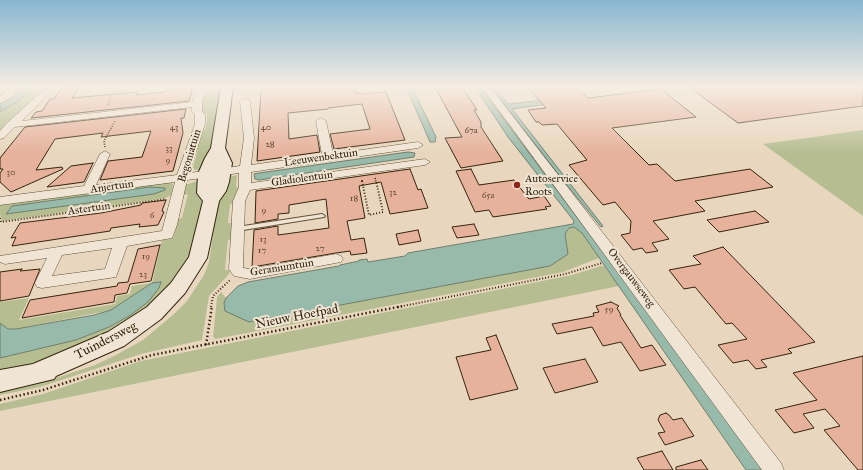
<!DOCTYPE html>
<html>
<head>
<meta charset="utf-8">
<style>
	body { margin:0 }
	canvas { display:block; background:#e8d7be }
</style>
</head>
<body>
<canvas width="863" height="470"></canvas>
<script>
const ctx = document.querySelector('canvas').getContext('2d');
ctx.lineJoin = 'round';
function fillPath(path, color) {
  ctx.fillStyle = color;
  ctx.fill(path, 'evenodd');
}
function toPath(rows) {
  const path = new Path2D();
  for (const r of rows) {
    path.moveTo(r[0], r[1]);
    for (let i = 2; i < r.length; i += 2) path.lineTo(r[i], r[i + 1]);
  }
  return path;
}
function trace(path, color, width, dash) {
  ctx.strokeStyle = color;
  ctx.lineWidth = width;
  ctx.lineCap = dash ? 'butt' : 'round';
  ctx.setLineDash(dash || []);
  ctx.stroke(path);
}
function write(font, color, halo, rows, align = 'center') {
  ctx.font = font + ' "IM FELL Great Primer",serif';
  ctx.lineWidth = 4;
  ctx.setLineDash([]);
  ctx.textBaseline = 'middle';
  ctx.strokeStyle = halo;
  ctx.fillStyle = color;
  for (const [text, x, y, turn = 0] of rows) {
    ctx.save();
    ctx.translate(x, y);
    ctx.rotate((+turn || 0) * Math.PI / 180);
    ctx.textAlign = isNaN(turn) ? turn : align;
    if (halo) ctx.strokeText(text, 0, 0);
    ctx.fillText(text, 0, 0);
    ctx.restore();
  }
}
const green = toPath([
	[36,87,48,87,0,131,0,112,17,102],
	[207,87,222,87,212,149,202,168,199,170,189,169,189,167,193,167,198,149,194,149,201,130,205,130,207,121,207,114,204,114,200,108,202,96,206,96],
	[863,130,863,216,763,144,807,138],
	[237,175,236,186,240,191,234,203,230,204,228,223,232,223,233,239,228,240,225,270,230,270,229,274,209,296,202,340,141,354,40,387,0,395,0,390,59,377,95,365,116,355,143,340,175,313,187,301,204,275,209,262,218,200,229,177],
	[197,181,203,199,203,207,189,257,179,277,148,312,68,354,0,372,0,358,76,340,109,327,129,316,148,302,152,283,111,310,16,329,8,330,0,323,0,302,29,298,19,320,115,304,117,296,130,294,132,286,152,283,162,240,171,239,174,236,178,219,182,218,188,194,183,195,185,185],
	[171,182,173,185,171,195,166,198,2,221,0,214,0,204],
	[571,227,574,227,582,233,599,258,563,272,216,339,213,337,217,297,221,292,226,298,224,303,225,311,568,254,565,234],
	[601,266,604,266,619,286,0,411,0,404,43,394,141,361,572,275]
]);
const water = toPath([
	[18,87,35,87,17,102,0,112,0,104,16,95,15,92,18,87],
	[406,87,412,87,436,137,435,142,430,142,406,87],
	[475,87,480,87,765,470,746,470,582,233,574,227,569,228,565,234,568,254,550,266,249,322,225,311,224,303,226,298,238,286,248,282,339,266,340,265,359,261,359,260,367,259,368,262,405,256,408,253,573,224,574,221,508,137,475,87],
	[491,87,494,87,507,103,510,104,560,98,556,103,512,109,603,226,601,227,562,179,491,87],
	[408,152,415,153,414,157,259,180,255,179,254,174,259,173,408,152],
	[150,187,165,188,165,190,154,194,6,214,12,206,150,187],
	[161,282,159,288,148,302,129,316,109,327,76,340,0,358,0,323,8,329,16,329,94,315,111,310,152,283,161,282]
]);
const building = toPath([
	[80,87,72,98,138,92,136,95,165,92,167,87,190,87,192,92,189,101,31,118,36,112,42,111,50,99,54,99,62,88,80,87],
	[261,87,355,87,355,93,359,93,360,94,386,92,405,140,334,149,330,134,370,129,362,104,328,108,328,109,288,113,289,139,317,135,320,152,257,161,261,87],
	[435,87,462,87,477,110,474,110,481,122,481,127,503,161,461,168,445,138,462,137,435,87],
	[527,87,576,87,588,98,661,89,696,117,612,128,649,165,657,164,675,181,750,169,773,187,695,201,705,211,653,221,669,239,652,243,658,251,646,253,642,248,633,250,621,235,630,233,631,221,615,202,603,205,569,165,587,160,557,124,542,125,539,122,536,122,528,110,546,108,527,87],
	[689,87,863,87,863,106,738,123,689,87],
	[186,109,184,118,181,118,183,133,173,171,100,180,108,161,142,157,151,131,101,137,103,133,55,139,36,170,62,167,63,169,11,192,0,182,0,173,3,169,0,169,0,158,25,127,186,109],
	[93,163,84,182,47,187,71,166,93,163],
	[410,169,418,190,421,189,428,208,390,214,381,182,359,186,365,218,347,221,351,240,364,238,367,253,351,255,350,251,336,253,252,267,254,230,278,226,278,235,329,228,326,199,289,205,289,213,278,214,278,219,255,223,256,191,410,169],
	[471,169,479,185,514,180,529,199,544,196,551,206,545,207,547,209,493,217,489,210,475,212,456,171,471,169],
	[166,200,162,211,164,212,158,225,139,227,140,224,111,228,110,231,12,246,16,237,11,238,20,223,101,213,141,205,142,203,166,200],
	[755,211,769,222,719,232,707,220,755,211],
	[474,224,479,235,457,238,452,227,474,224],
	[418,230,421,241,399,245,396,234,418,230],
	[160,245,151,281,130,284,127,293,115,295,114,302,22,318,30,300,117,286,118,283,128,282,138,249,160,245],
	[723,247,815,342,788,349,792,353,761,360,767,367,756,369,748,360,733,363,718,345,747,339,732,323,726,324,695,287,684,289,669,270,701,264,693,256,723,247],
	[22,269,20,271,40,269,29,296,0,301,0,272,22,269],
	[611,302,619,306,617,308,621,315,620,315,641,348,652,345,666,365,640,371,621,342,603,346,592,327,557,334,552,324,594,316,593,313,599,312,596,306,611,302],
	[496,335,518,389,470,400,456,357,491,350,486,338,496,335],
	[863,356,863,470,858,470,824,430,840,426,825,409,803,414,814,428,794,433,775,410,817,400,793,373,863,356],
	[585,359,598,382,555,393,543,368,585,359],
	[666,413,669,415,673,420,682,418,694,436,665,445,658,433,665,432,658,420,660,415,666,413],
	[662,451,673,470,644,470,637,458,662,451],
	[701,460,708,470,676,470,676,467,701,460]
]);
const pathFar2 = toPath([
	[123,91,124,87],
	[0,96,8,87],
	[108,105,112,92],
	[105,147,104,141,115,121],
	[375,178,376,182],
	[362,180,362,182]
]);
const pathFar1 = toPath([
	[362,181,369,215,383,212,376,181],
	[0,218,1,222,166,199],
	[211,307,213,296,230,280],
	[398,307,565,274,602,263]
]);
const path = toPath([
	[206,345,212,306],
	[0,400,43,390,152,355,403,306]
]);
const lane = toPath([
	[322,214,325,216,324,217,237,231,234,229,237,227,322,214]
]);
const street = toPath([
	[47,87,56,87,22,121,193,102,197,87,205,87,202,104,202,111,205,115,205,124,189,173,240,166,244,138,240,101,245,98,250,101,254,138,251,165,322,155,316,121,321,118,326,121,333,154,418,142,423,145,418,148,251,172,251,183,425,159,430,162,425,165,250,190,245,201,243,268,250,269,336,254,341,256,343,259,341,262,250,279,234,276,229,269,233,201,239,187,239,173,187,180,177,225,172,238,127,246,116,277,42,288,37,287,35,283,47,258,5,264,0,262,0,256,162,231,175,182,0,205,0,197,84,186,100,154,105,151,110,154,96,185,177,175,195,124,195,115,192,111,192,107,15,127,4,138,0,139,0,131,7,123,47,87],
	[112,248,105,269,52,276,62,255,112,248],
	[482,87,490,87,781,463,784,470,762,470,482,87]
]);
const secondary = toPath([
	[221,87,233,87,225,148,232,163,229,182,226,191,219,201,207,258,185,293,161,319,124,346,56,376,54,379,0,392,0,370,33,364,108,332,147,307,171,283,189,257,203,201,197,193,198,174,205,158,211,148,221,87]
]);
const markers = [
	[517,185,4,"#8f2418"]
];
const numberNames = [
	["43",174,128],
	["40",266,128],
	["67a",471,131],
	["28",270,145],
	["33",169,149],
	["9",168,161],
	["30",11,173],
	["32",393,193],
	["65a",488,196],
	["18",354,199],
	["9",264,211],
	["6",152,216],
	["13",263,240],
	["27",320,249],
	["17",262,251],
	["19",146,257],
	["23",143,275],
	["59",609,310]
];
const streetNames = [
	["Begoniatuin",190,156,-73],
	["Leeuwenbektuin",321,158,-8],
	["Gladiolentuin",302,179,-8],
	["Anjertuin",112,187,-8],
	["Astertuin",89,209,-8],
	["Geraniumtuin",282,268,-9],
	["Overgauwseweg",631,278,53]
];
const poiNames = [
	["Autoservice",525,179],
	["Roots",525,192]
];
const nearStreetnames = [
	["Nieuw Hoefpad",297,317,-11],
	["Tuindersweg",106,341,-27]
];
fillPath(green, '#b6be91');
fillPath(water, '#98baab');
trace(water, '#707e6b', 1);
fillPath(building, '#e6b29c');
trace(building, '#35240c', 1);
trace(lane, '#625138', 2);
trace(street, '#625138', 1);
trace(secondary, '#35240c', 2);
trace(pathFar2, '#35240c', 1.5, [1, 1.5]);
trace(pathFar1, '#35240c', 2, [1, 2]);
trace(path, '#35240c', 2.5, [1.5, 2.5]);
fillPath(lane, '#f0e5d5');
fillPath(street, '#f0e5d5');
fillPath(secondary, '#f0e5d5');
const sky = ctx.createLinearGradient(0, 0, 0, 153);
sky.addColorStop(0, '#88b6d0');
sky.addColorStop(0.57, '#f5ede2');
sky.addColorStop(1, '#f5ede200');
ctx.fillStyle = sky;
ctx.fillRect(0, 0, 863, 153);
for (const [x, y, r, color] of markers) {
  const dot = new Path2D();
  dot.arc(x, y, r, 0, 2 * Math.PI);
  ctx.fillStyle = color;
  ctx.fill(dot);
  trace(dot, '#f0e5d5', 1.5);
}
write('9px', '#614830', null, numberNames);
write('11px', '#35240c', '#f0e5d5', streetNames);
write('11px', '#35240c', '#f0e5d5', poiNames, 'left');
write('13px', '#35240c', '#f0e5d5', nearStreetnames);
</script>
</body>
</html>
